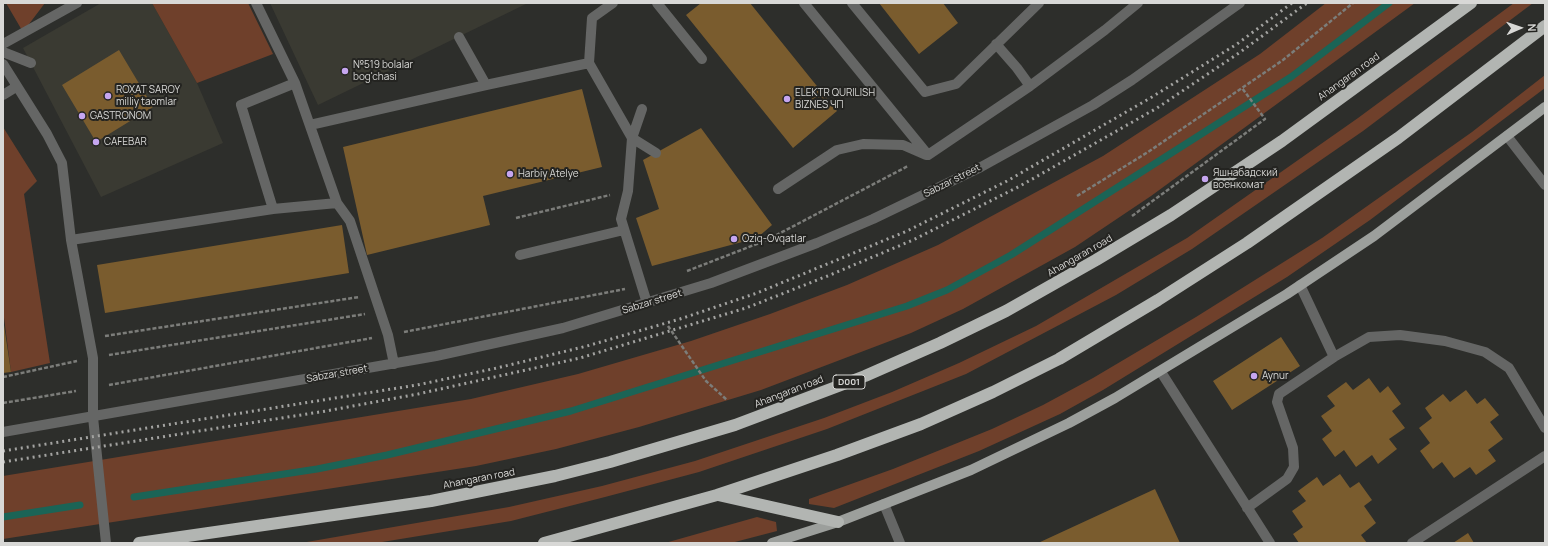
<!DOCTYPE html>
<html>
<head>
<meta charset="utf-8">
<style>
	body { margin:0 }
	#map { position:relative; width:1548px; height:546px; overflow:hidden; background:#2d2e2b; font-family:Manrope,sans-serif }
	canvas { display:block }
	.frame { position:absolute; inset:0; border:4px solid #d8d8d6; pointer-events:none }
	.north { position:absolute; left:1500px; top:8px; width:40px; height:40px; -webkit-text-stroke:3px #242421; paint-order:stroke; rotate:88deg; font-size:11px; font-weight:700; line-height:16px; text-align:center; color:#d8d8d6 }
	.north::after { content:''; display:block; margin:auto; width:14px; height:18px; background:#d8d8d6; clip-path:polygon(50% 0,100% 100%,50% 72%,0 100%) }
</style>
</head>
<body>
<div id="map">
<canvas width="1548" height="546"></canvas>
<div class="frame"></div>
<div class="north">N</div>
</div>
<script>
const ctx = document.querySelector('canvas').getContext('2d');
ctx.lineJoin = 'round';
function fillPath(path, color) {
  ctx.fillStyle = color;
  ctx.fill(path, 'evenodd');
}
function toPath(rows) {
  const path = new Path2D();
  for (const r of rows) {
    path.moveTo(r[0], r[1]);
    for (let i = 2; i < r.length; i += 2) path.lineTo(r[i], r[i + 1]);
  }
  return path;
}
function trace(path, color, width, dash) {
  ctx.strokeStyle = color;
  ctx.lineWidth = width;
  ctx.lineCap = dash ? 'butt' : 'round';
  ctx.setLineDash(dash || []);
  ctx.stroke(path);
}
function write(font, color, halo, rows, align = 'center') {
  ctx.font = font + ' Manrope,sans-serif';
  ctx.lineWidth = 4;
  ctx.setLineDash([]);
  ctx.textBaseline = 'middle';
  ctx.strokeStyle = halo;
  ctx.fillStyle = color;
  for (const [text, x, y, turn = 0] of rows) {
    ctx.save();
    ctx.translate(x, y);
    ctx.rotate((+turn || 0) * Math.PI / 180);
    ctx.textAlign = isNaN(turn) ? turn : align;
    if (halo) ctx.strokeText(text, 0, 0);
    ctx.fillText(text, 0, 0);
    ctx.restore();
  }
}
const built = toPath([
	[101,3,152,3,197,83,223,143,101,197,23,48],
	[270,3,528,3,318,105]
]);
const green = toPath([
	[6,3,45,3,23,32],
	[152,3,248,3,273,54,197,83],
	[1326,3,1415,3,1151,196,1075,247,963,309,911,333,761,390,639,427,556,449,476,466,3,539,3,476,471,399,578,374,691,341,770,314,847,285,938,245,1103,156,1260,54],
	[1514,3,1533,3,1363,131,1192,249,1116,295,966,374,827,429,699,472,605,497,511,521,376,543,301,543,509,507,602,486,695,461,824,418,892,392,959,363,1036,326,1187,238,1358,118],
	[1545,75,1545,88,1370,220,1287,277,1103,390,1060,414,979,451,834,508,809,504,809,499,893,469,992,429,1043,405,1093,378,1196,317,1322,238,1472,132],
	[3,127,37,181,24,194,50,363,11,372,3,310],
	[757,517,776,522,777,531,731,543,665,543]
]);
const stream = toPath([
	[134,497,317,469,387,455,571,411,907,306,947,290,1011,255,1291,77,1389,3],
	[3,517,80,505]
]);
const building = toPath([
	[701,3,750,3,837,111,793,148,686,15],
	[879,3,943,3,958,23,919,54],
	[119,50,153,107,96,142,62,85],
	[582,89,602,167,483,196,490,225,367,255,343,147],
	[701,128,772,225,757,238,652,266,636,218,659,209,643,160],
	[342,225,349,273,105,313,97,265],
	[3,318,11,372,3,373],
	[1281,337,1300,366,1232,410,1213,381],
	[1369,378,1380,393,1388,386,1401,404,1392,411,1405,428,1389,439,1397,449,1378,464,1372,455,1356,467,1344,450,1335,457,1322,439,1332,431,1321,416,1335,406,1327,396,1346,382,1353,390],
	[1466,390,1477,404,1485,398,1499,415,1490,422,1503,439,1488,450,1496,461,1476,475,1470,467,1454,478,1442,462,1433,469,1420,451,1430,443,1419,428,1432,418,1425,408,1443,394,1450,402],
	[1340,474,1350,488,1359,482,1372,500,1364,506,1376,523,1361,535,1367,543,1299,543,1293,534,1303,527,1292,511,1306,501,1298,491,1317,477,1323,486],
	[1155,489,1180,543,1038,543],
	[1468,533,1474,543,1453,543]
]);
const path = toPath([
	[1077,196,1148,152,1283,60,1353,3],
	[1132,216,1265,119,1242,88],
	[516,218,610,195],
	[687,271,767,240,908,166],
	[668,326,706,381,727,400],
	[404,332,625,289],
	[105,336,359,297],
	[109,355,365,314],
	[3,377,77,361],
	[109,385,372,338],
	[3,403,76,391]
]);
const minor = toPath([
	[256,3,295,83,337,203,350,221,388,335,394,364],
	[657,3,702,59],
	[804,3,928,155],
	[852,3,925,92,956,84,1039,3],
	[459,37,486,85],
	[3,44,77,3],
	[996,44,1017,68,1030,86],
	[3,52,31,63],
	[589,63,592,18,613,3],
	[3,64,47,134,62,163,71,240,93,358,93,417,106,543],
	[3,95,16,87],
	[642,109,632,138,656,153],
	[310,125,486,85,589,63,632,138,628,191,621,219,647,303],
	[1507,136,1545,185],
	[928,155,1030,86,1105,30,1138,3],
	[778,189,837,150,863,144,903,145,926,155],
	[273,209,241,105,295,83],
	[71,240,273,209,337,203],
	[520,255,624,230],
	[1334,357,1369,337,1400,335,1445,341,1485,352,1509,368,1545,428],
	[1161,372,1270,543],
	[3,432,436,356,563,328,711,283,817,243,873,219,981,167,1093,105,1132,80,1240,3],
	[884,504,900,543],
	[1247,508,1287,479,1294,467,1293,448,1277,402,1279,394,1334,357,1300,285],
	[1412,543,1545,456]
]);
const major = toPath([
	[772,543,838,522,971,470,1069,423,1115,398,1287,294,1374,236,1545,107]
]);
const highway = toPath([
	[718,495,838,522],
	[139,543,431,501,555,476,610,462,735,425,865,376,940,343,1006,311,1096,260,1171,215,1282,141,1471,3],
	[544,543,717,495,837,455,921,424,993,392,1059,359,1158,300,1247,243,1398,138,1545,26]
]);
const rail = toPath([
	[3,451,417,385,497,368,587,346,680,319,757,293,907,231,1007,181,1152,97,1237,44,1292,3],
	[3,462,326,411,418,394,580,358,746,308,830,275,913,240,1020,186,1157,108,1239,53,1307,3]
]);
const markers = [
	[345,71,4,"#c6a6f0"],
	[108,96,4,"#c6a6f0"],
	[787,99,4,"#c6a6f0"],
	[82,116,4,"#c6a6f0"],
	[96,142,4,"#c6a6f0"],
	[510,174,4,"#c6a6f0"],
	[1205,179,4,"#c6a6f0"],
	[734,239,4,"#c6a6f0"],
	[1254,376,4,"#c6a6f0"]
];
const shields = [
	[849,382,32]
];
const shieldNames = [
	["D001",849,382]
];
const poiNames = [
	["№519 bolalar",353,65],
	["bog'chasi",353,77],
	["ROXAT SAROY",116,90],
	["milliy taomlar",116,102],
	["ELEKTR QURILISH",795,93],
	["BIZNES ЧП",795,105],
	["GASTRONOM",90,116],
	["CAFEBAR",104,142],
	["Яшнабадский",1213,173],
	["военкомат",1213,185],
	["Harbiy Atelye",518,174],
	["Oziq-Ovqatlar",742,239],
	["Aynur",1262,376]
];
const streetNames = [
	["Ahangaran road",1349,77,-36],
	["Sabzar street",952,181,-27],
	["Ahangaran road",1080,256,-30],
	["Sabzar street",652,302,-17],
	["Sabzar street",337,374,-10],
	["Ahangaran road",789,392,-21],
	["Ahangaran road",479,479,-11]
];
fillPath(built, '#3a3a32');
fillPath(green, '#6f402b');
trace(stream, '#1b6456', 7);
fillPath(building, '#7a5c2e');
trace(path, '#7c7d7a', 2.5, [4, 2]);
trace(minor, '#656665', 10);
trace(major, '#9c9f9c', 10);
trace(highway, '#b2b5b2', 12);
trace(rail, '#a3a3a1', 3, [2, 4]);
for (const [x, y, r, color] of markers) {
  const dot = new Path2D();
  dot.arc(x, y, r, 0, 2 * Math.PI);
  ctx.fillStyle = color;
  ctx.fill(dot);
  trace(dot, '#242421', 1.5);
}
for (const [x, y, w] of shields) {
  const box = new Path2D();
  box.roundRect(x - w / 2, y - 7, w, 14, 3);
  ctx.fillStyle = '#242421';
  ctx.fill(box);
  trace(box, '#d8d8d6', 1);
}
write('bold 9px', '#d8d8d6', null, shieldNames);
write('10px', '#d8d8d6', '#242421', poiNames, 'left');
write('10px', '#d8d8d6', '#242421', streetNames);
</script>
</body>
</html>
